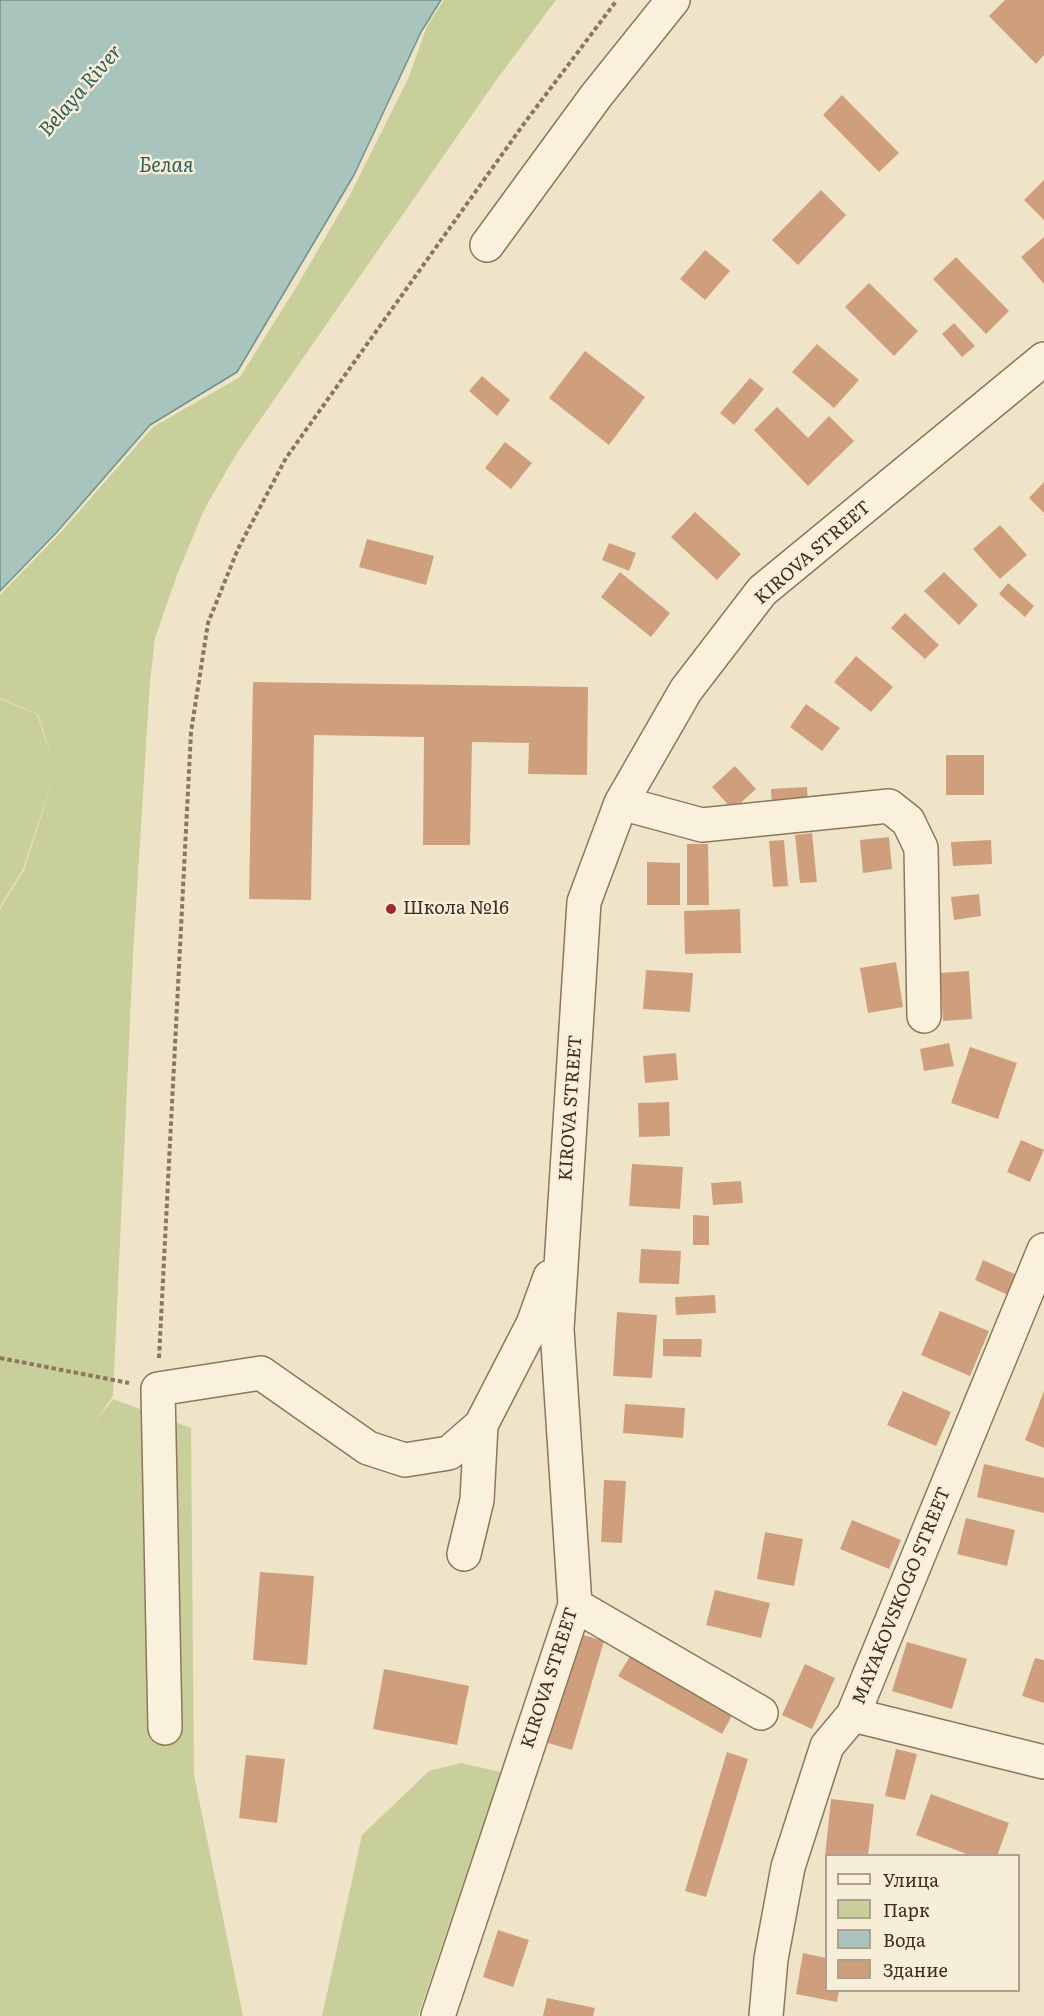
<!DOCTYPE html>
<html>
<head>
<meta charset="utf-8">
<style>
	body { margin:0 }
	#map { position:relative; width:1044px; height:2016px; overflow:hidden; background:#f0e4c8; font-family:Literata,serif }
	canvas { display:block }
	.legend { position:absolute; left:825px; top:1854px; width:195px; height:138px; box-sizing:border-box; background:#f7eed8; border:2px solid #ada18e; margin:0; padding:8px 10px; list-style:none; font-size:18px; color:#3d2e20 }
	.legend li { display:flex; align-items:center; gap:12px; height:30px }
	.legend b { width:30px; border:2px solid #ada18e }
</style>
</head>
<body>
<div id="map">
<canvas width="1044" height="2016"></canvas>
<ul class="legend">
<li><b style="height:8px;background:#faf1dc"></b>Улица</li>
<li><b style="height:16px;background:#c9cf9b"></b>Парк</li>
<li><b style="height:16px;background:#a9c4bc"></b>Вода</li>
<li><b style="height:16px;background:#cf9f7d"></b>Здание</li>
</ul>
</div>
<script>
const ctx = document.querySelector('canvas').getContext('2d');
ctx.lineJoin = 'round';
function fillPath(path, color) {
  ctx.fillStyle = color;
  ctx.fill(path, 'evenodd');
}
function toPath(rows) {
  const path = new Path2D();
  for (const r of rows) {
    path.moveTo(r[0], r[1]);
    for (let i = 2; i < r.length; i += 2) path.lineTo(r[i], r[i + 1]);
  }
  return path;
}
function trace(path, color, width, dash) {
  ctx.strokeStyle = color;
  ctx.lineWidth = width;
  ctx.lineCap = dash ? 'butt' : 'round';
  ctx.setLineDash(dash || []);
  ctx.stroke(path);
}
function write(font, color, halo, rows, align = 'center') {
  ctx.font = font + ' Literata,serif';
  ctx.lineWidth = 5;
  ctx.setLineDash([]);
  ctx.textBaseline = 'middle';
  ctx.strokeStyle = halo;
  ctx.fillStyle = color;
  for (const [text, x, y, turn = 0] of rows) {
    ctx.save();
    ctx.translate(x, y);
    ctx.rotate((+turn || 0) * Math.PI / 180);
    ctx.textAlign = isNaN(turn) ? turn : align;
    if (halo) ctx.strokeText(text, 0, 0);
    ctx.fillText(text, 0, 0);
    ctx.restore();
  }
}
const green = toPath([
	[444,0,556,0,497,79,237,453,205,508,177,575,155,638,150,682,133,955,113,1396,94,1423,113,1399,191,1428,194,1775,243,2016,0,2016,0,909,24,870,56,769,23,869,0,907,0,699,37,714,53,762,38,714,0,698,0,595,61,532,153,427,240,377,300,281,351,193,408,79,427,26],
	[461,1763,501,1772,418,2016,322,2016,362,1835,429,1771]
]);
const water = toPath([
	[0,0,441,0,421,32,354,175,237,372,150,425,56,533,0,591,0,0]
]);
const building = toPath([
	[1005,0,1044,0,1044,55,1036,64,989,16],
	[842,95,899,153,879,172,823,115],
	[1044,180,1044,220,1024,200],
	[821,190,846,215,798,265,772,240],
	[1044,237,1044,284,1021,257],
	[705,250,730,271,705,300,680,279],
	[956,257,1009,311,986,334,933,279],
	[869,283,918,331,894,356,845,307],
	[954,323,975,346,962,357,942,334],
	[817,344,859,380,834,408,792,372],
	[585,351,645,397,609,445,549,398],
	[482,376,510,400,497,416,469,391],
	[750,378,764,389,734,425,720,413],
	[777,407,808,438,829,416,854,441,808,486,754,430],
	[505,442,532,463,511,489,485,468],
	[1044,482,1044,513,1029,498],
	[695,512,741,554,717,580,671,537],
	[1000,525,1027,555,1000,579,973,549],
	[367,539,434,556,426,585,359,567],
	[609,543,636,553,629,571,602,560],
	[620,572,670,613,651,637,601,597],
	[944,572,978,605,959,625,924,591],
	[1008,583,1034,606,1025,617,999,594],
	[905,613,939,645,925,659,891,628],
	[856,656,893,687,871,712,834,682],
	[253,682,588,687,587,775,528,774,529,743,472,742,470,845,423,845,424,737,314,735,311,900,249,899],
	[806,704,840,728,822,751,790,727],
	[946,755,984,755,984,795,946,795],
	[735,766,756,789,733,810,712,787],
	[807,787,808,803,772,805,771,789],
	[812,833,817,882,800,883,795,835],
	[889,837,892,869,863,873,860,840],
	[784,840,788,886,773,887,769,841],
	[991,840,992,864,953,866,951,842],
	[687,844,708,844,709,905,687,905],
	[647,862,680,863,680,905,647,905],
	[979,894,981,916,954,920,951,897],
	[740,909,741,953,685,954,684,911],
	[896,962,903,1007,868,1013,860,968],
	[646,970,693,973,690,1012,643,1009],
	[969,971,972,1019,943,1021,940,973],
	[949,1043,954,1066,924,1071,920,1049],
	[970,1047,1017,1063,998,1119,951,1103],
	[676,1053,678,1080,645,1083,643,1056],
	[669,1102,670,1136,639,1137,638,1103],
	[1021,1140,1044,1150,1030,1182,1007,1172],
	[632,1164,683,1167,680,1209,629,1206],
	[741,1181,743,1203,713,1205,711,1183],
	[693,1215,709,1216,709,1245,693,1245],
	[641,1249,681,1251,679,1284,639,1283],
	[983,1260,1017,1275,1008,1295,975,1280],
	[715,1295,716,1313,676,1315,675,1297],
	[940,1311,989,1331,970,1376,921,1355],
	[617,1312,657,1315,652,1378,613,1376],
	[663,1339,702,1339,701,1357,663,1356],
	[903,1391,951,1412,936,1446,887,1425],
	[1044,1391,1044,1448,1025,1440],
	[625,1404,685,1408,683,1438,623,1433],
	[984,1464,1044,1478,1044,1513,977,1497],
	[604,1480,626,1481,622,1543,601,1542],
	[966,1518,1015,1530,1007,1566,957,1554],
	[852,1520,901,1540,889,1569,840,1549],
	[765,1532,803,1539,794,1586,757,1579],
	[260,1572,314,1576,307,1665,253,1660],
	[715,1590,770,1603,761,1638,706,1625],
	[570,1631,604,1641,572,1750,538,1740],
	[907,1642,967,1659,952,1709,892,1691],
	[632,1653,735,1710,722,1734,618,1676],
	[1035,1658,1044,1660,1044,1703,1022,1696],
	[805,1664,835,1678,812,1729,782,1715],
	[384,1669,469,1686,457,1745,373,1729],
	[896,1749,917,1754,905,1800,885,1796],
	[727,1752,748,1759,706,1897,685,1891],
	[246,1755,285,1759,277,1823,239,1818],
	[931,1794,1009,1823,997,1856,972,1856,916,1835],
	[831,1799,874,1804,868,1856,825,1856],
	[498,1930,529,1940,513,1987,483,1977],
	[803,1953,826,1958,826,1990,839,1990,837,2002,796,1994],
	[547,1998,595,2008,593,2016,543,2016]
]);
const path = toPath([
	[0,1358,129,1383],
	[159,1358,191,732,208,623,238,549,286,458,523,125,617,0]
]);
const minor = toPath([
	[487,245,596,96,673,0],
	[621,803,702,825,889,806,908,821,921,848,924,1016],
	[464,1554,477,1500,481,1425],
	[575,1605,761,1713],
	[853,1715,1044,1762],
	[165,1728,158,1389,261,1373,368,1448,405,1460,449,1453,481,1425,533,1324,550,1277],
	[438,2016,575,1605,557,1329,584,902,621,803,686,690,762,591,1044,359],
	[766,2016,771,1959,788,1867,827,1746,853,1715,1044,1250]
]);
const markers = [
	[391,909,6,"#9e2a2b"]
];
const streetNames = [
	["KIROVA STREET",813,553,-41],
	["KIROVA STREET",571,1108,-86],
	["MAYAKOVSKOGO STREET",902,1596,-68],
	["KIROVA STREET",550,1678,-72]
];
const poiNames = [
	["Школа №16",403,909]
];
const waterNames = [
	["Belaya River",81,91,-49],
	["Белая",166,166]
];
fillPath(green, '#c9cf9b');
fillPath(water, '#a9c4bc');
trace(water, '#6f938a', 1.5);
fillPath(building, '#cf9f7d');
trace(minor, '#8d765c', 36);
trace(path, '#8d765c', 4, [4.5, 3]);
trace(minor, '#faf1dc', 33);
for (const [x, y, r, color] of markers) {
  const dot = new Path2D();
  dot.arc(x, y, r, 0, 2 * Math.PI);
  ctx.fillStyle = color;
  ctx.fill(dot);
  trace(dot, '#f7eed8', 2);
}
write('18px', '#3d2e20', '#f7eed8', streetNames);
write('18px', '#3d2e20', '#f7eed8', poiNames, 'left');
write('italic 20px', '#2f5d5a', '#f7eed8', waterNames);
</script>
</body>
</html>
